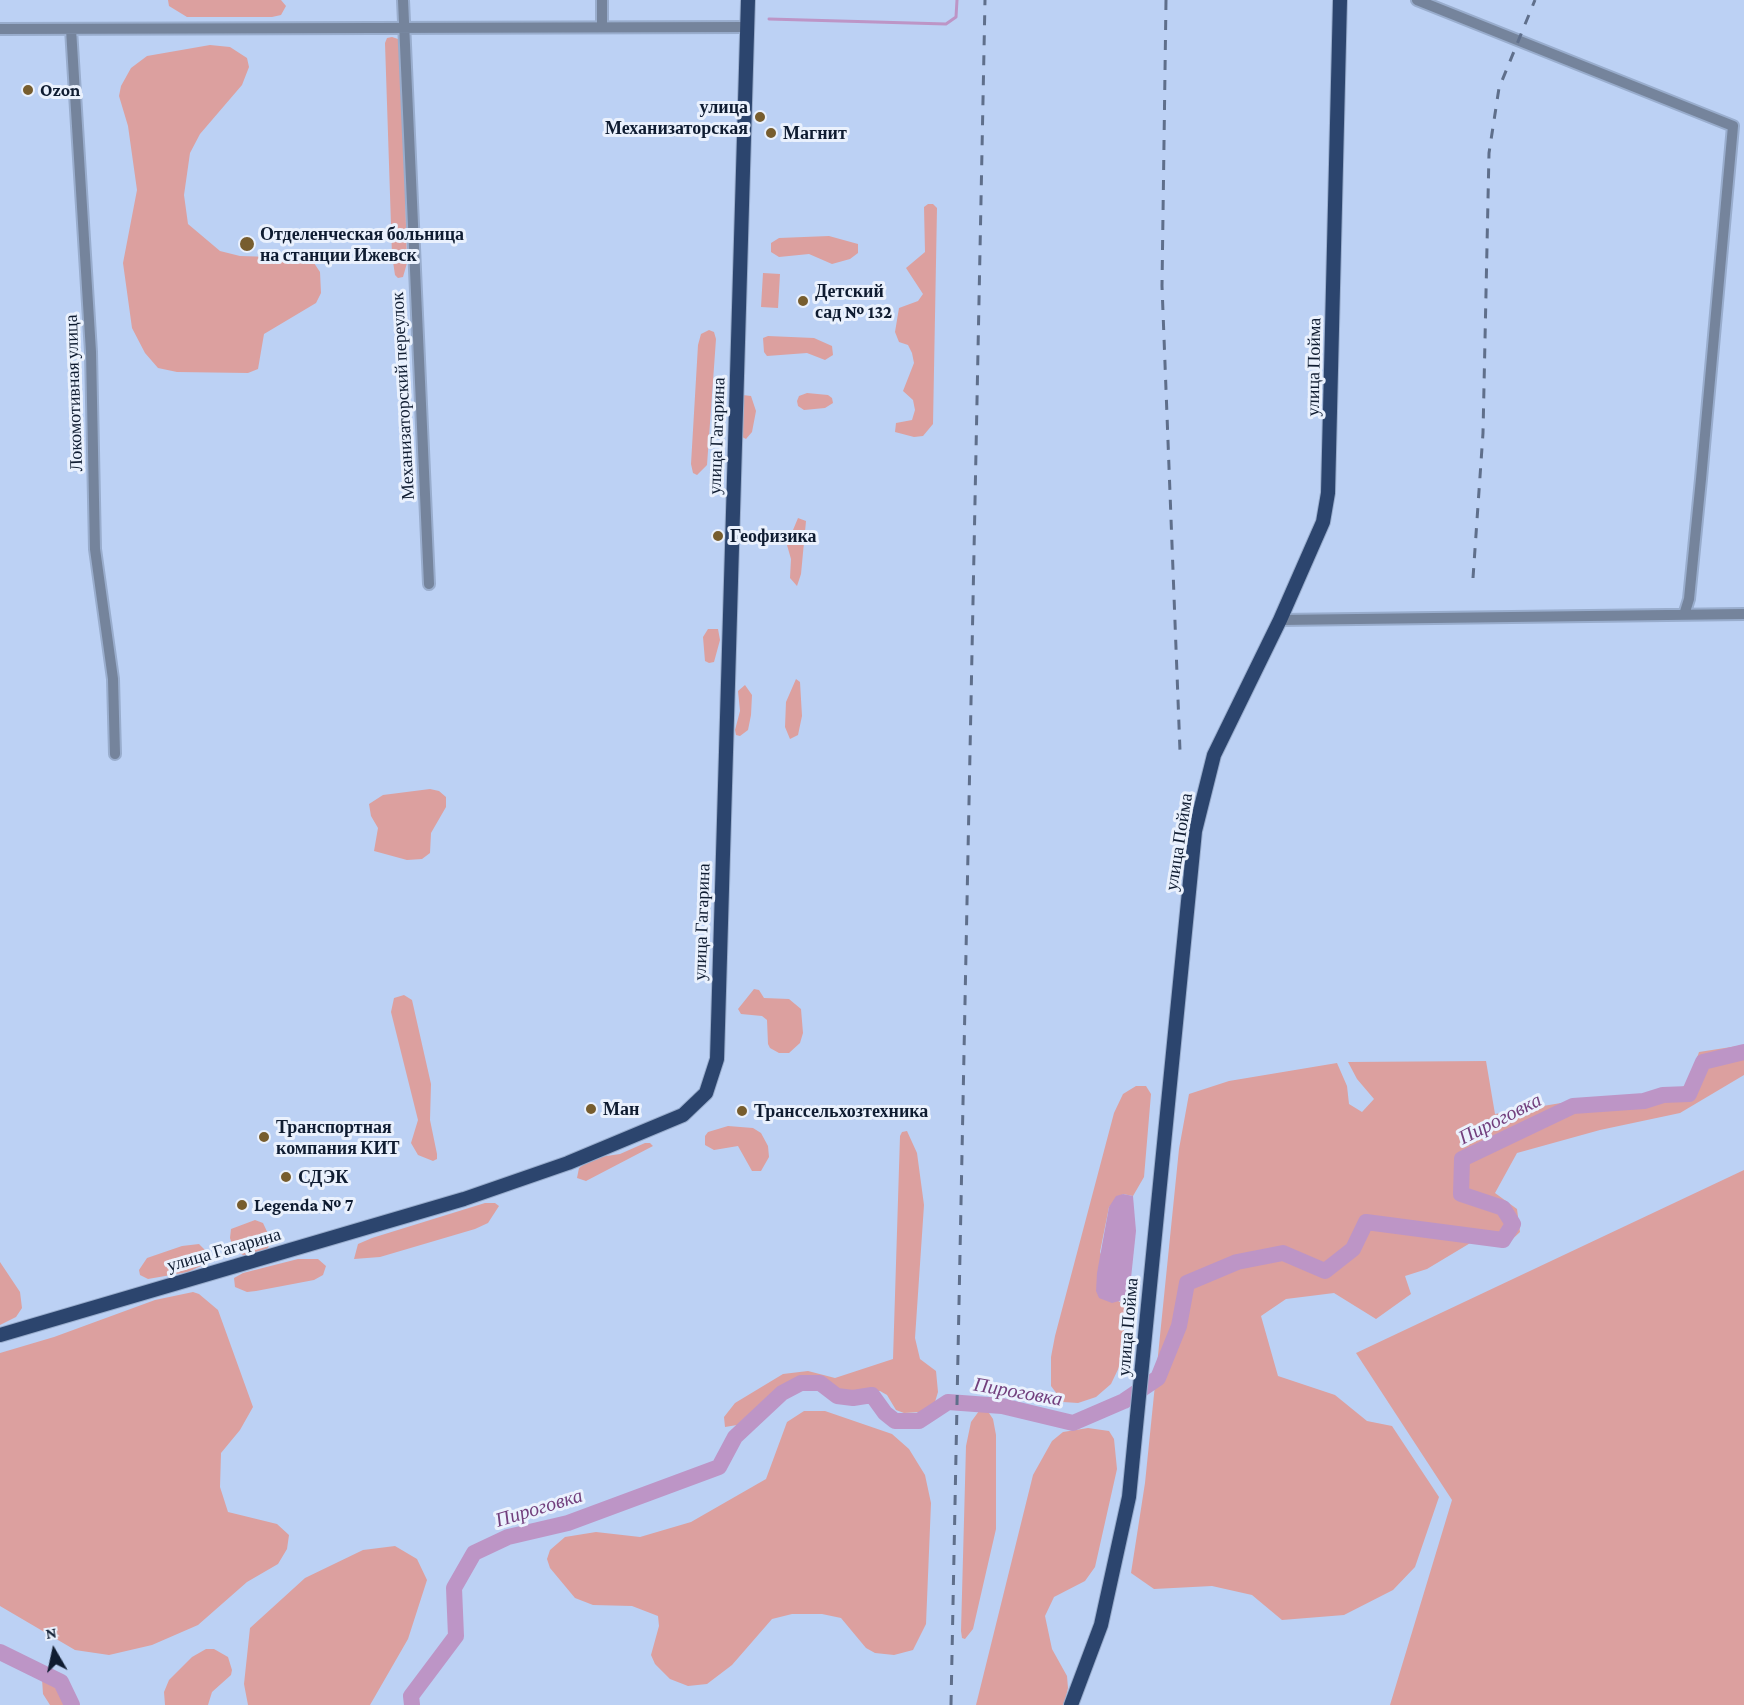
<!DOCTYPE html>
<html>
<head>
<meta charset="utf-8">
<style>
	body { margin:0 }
	#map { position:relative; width:1744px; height:1705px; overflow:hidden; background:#bcd1f4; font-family:"Crimson Pro",serif }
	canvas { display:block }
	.north { position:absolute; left:24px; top:1621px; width:60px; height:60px; -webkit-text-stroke:4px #eaf1fd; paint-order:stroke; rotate:351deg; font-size:16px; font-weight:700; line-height:24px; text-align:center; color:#0f1c31 }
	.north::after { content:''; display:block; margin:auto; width:21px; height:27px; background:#0f1c31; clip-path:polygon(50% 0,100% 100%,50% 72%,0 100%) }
</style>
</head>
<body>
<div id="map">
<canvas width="1744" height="1705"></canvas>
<div class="north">N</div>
</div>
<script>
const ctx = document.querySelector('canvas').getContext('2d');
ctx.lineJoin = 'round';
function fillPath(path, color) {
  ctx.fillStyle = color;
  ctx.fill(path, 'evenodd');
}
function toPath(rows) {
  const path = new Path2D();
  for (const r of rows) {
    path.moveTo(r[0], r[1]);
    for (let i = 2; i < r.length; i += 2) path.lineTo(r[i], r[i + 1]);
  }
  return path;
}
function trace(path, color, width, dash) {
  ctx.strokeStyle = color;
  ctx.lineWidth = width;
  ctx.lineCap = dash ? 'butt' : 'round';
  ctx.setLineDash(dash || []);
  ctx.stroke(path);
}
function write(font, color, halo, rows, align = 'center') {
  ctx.font = font + ' "Crimson Pro",serif';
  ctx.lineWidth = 6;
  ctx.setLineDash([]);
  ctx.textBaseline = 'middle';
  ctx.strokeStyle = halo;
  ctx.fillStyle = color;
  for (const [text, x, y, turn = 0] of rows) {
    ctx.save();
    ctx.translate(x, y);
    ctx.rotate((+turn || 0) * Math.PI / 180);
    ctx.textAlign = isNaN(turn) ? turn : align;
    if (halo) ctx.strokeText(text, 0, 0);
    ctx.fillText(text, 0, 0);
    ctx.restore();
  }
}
const green = toPath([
	[168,0,281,0,286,6,281,15,272,17,187,17,169,6],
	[392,37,401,40,407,263,403,277,398,278,395,275,392,255,385,43,387,38],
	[210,45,230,47,247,58,249,67,242,85,200,134,190,153,184,195,188,224,220,251,240,256,304,258,314,263,320,272,321,293,316,303,264,334,258,369,248,373,177,372,158,368,145,353,132,328,123,263,137,190,128,126,119,96,121,86,131,68,147,56],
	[928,204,933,204,937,208,933,424,923,436,914,437,895,432,896,423,912,420,915,410,913,400,903,391,914,363,912,353,908,345,899,342,895,332,899,308,918,301,923,294,906,268,925,252,924,207],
	[829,236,858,244,858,253,850,259,832,264,809,254,779,257,771,252,771,243,779,238],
	[763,273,780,274,778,308,761,307],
	[709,330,714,332,716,339,707,465,697,475,693,473,691,464,698,345,701,334],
	[768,336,814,338,832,346,833,355,825,360,807,353,767,356,764,352,763,338],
	[807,393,828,395,832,398,833,403,825,408,804,410,798,406,797,401,799,396],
	[743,395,751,396,756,411,752,432,746,439,742,437,740,424],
	[798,518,806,521,801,574,797,586,790,578,791,559,785,538,786,533,793,530],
	[708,629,718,629,720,640,714,662,709,663,705,661,703,637],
	[796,679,800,682,802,716,798,735,790,739,785,727,786,702],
	[745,685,752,695,751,715,748,730,740,736,736,735,735,730,740,711,738,691],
	[430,789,439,791,446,797,446,807,431,833,430,853,422,859,407,860,374,851,378,828,371,816,369,804,383,795],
	[754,989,759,990,764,998,789,999,801,1009,803,1033,800,1043,789,1053,779,1053,770,1048,768,1044,767,1020,762,1016,741,1014,738,1009],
	[404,995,412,1000,431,1084,430,1120,437,1154,437,1159,433,1161,418,1155,411,1143,418,1120,391,1012,394,998],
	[1744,1045,1744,1075,1680,1113,1600,1130,1517,1153,1495,1193,1517,1209,1520,1232,1503,1248,1477,1239,1427,1269,1405,1276,1411,1294,1376,1319,1334,1293,1286,1299,1261,1316,1278,1376,1335,1395,1367,1421,1392,1426,1439,1497,1415,1567,1393,1590,1344,1615,1282,1620,1252,1595,1212,1586,1154,1589,1131,1573,1145,1483,1179,1149,1189,1094,1229,1081,1337,1063,1347,1086,1349,1104,1362,1112,1374,1099,1357,1079,1348,1062,1486,1061,1495,1114,1585,1099,1672,1092,1688,1084,1699,1052],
	[1136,1086,1146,1086,1151,1094,1144,1177,1133,1196,1123,1194,1109,1207,1100,1252,1119,1302,1126,1299,1122,1361,1111,1384,1096,1397,1078,1403,1063,1402,1051,1386,1051,1357,1055,1336,1114,1113,1123,1094],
	[728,1126,753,1128,761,1133,768,1146,769,1157,761,1171,752,1171,738,1146,714,1150,705,1145,705,1136,708,1132],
	[907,1131,917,1153,924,1205,915,1338,920,1359,936,1371,938,1392,935,1402,920,1412,904,1413,896,1410,887,1395,880,1391,841,1391,819,1380,802,1379,777,1388,737,1425,725,1427,724,1417,735,1403,783,1374,808,1371,835,1378,893,1359,900,1136,902,1132],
	[645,1143,650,1143,653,1146,586,1181,577,1178,579,1168,593,1158,620,1154],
	[1744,1170,1744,1705,1390,1705,1452,1500,1356,1353],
	[485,1203,495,1203,499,1206,488,1223,475,1229,380,1257,354,1259,358,1244,372,1238],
	[255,1220,263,1223,271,1240,268,1248,260,1254,243,1255,234,1250,230,1238,231,1229],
	[199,1244,210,1255,209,1260,201,1266,188,1272,148,1279,140,1275,139,1270,147,1258,182,1246],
	[298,1259,318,1259,326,1266,323,1275,314,1280,256,1291,247,1292,235,1287,234,1278,243,1273],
	[0,1262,20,1292,22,1308,16,1317,0,1325],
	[193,1292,199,1294,218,1310,253,1407,240,1430,221,1453,220,1487,228,1512,277,1524,289,1535,287,1549,278,1564,247,1582,198,1625,152,1645,109,1655,75,1650,0,1606,0,1353,54,1337,155,1300],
	[987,1410,993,1419,996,1435,996,1529,973,1629,965,1639,962,1638,961,1631,966,1446,971,1422,979,1411],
	[804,1411,825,1411,892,1434,909,1449,925,1475,931,1503,926,1624,913,1650,894,1655,875,1653,866,1648,841,1618,822,1614,792,1614,772,1619,732,1665,707,1684,688,1686,670,1679,655,1664,651,1655,659,1626,658,1616,632,1606,593,1605,575,1598,550,1568,547,1559,550,1550,565,1537,596,1532,640,1537,691,1522,766,1479,787,1422],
	[1088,1428,1109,1431,1114,1439,1117,1469,1095,1567,1085,1581,1054,1597,1045,1616,1052,1649,1067,1676,1068,1688,1064,1705,976,1705,1033,1475,1052,1441,1063,1432],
	[395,1546,417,1559,427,1580,408,1639,370,1705,248,1705,244,1684,250,1628,305,1578,363,1550],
	[206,1649,214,1649,228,1657,232,1670,231,1675,212,1692,208,1705,165,1705,164,1692,169,1680,192,1657],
	[42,1679,51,1683,62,1695,64,1705,50,1705,43,1694]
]);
const water = toPath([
	[1123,1194,1133,1196,1136,1231,1131,1278,1126,1299,1112,1303,1099,1298,1096,1291,1097,1273,1109,1207,1116,1196]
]);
const stream = toPath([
	[769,19,946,24,956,17,957,0]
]);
const river = toPath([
	[0,1652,61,1682,72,1705],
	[412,1705,411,1696,456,1636,454,1588,474,1553,508,1537,568,1523,719,1467,735,1437,782,1393,801,1383,820,1383,837,1396,853,1398,872,1395,885,1413,895,1421,919,1421,948,1402,1002,1406,1073,1423,1124,1401,1158,1378,1179,1326,1187,1283,1237,1262,1283,1253,1325,1271,1353,1249,1366,1222,1503,1240,1513,1224,1503,1208,1461,1194,1462,1159,1573,1106,1644,1101,1663,1095,1689,1094,1703,1062,1744,1052]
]);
const minor = toPath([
	[403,0,429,584],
	[1417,0,1733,126,1701,479,1689,599,1684,615],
	[602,27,602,0],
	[0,29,748,27],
	[71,29,91,352,95,549,113,679,115,754],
	[1280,620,1744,614]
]);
const major = toPath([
	[0,1335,464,1199,568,1163,683,1115,706,1093,717,1059,748,0],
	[1071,1705,1101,1625,1129,1497,1195,831,1214,755,1280,620,1323,522,1328,493,1340,0]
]);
const rail = toPath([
	[1166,0,1162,286,1180,751],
	[1473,578,1483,433,1489,153,1499,88,1535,0],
	[951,1705,985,0]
]);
const markers = [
	[28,90,6,"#775d2e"],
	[760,117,6,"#775d2e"],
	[771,133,6,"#775d2e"],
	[247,244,8,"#775d2e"],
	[803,301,6,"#775d2e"],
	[718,536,6,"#775d2e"],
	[591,1109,6,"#775d2e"],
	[742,1111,6,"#775d2e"],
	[264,1137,6,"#775d2e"],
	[286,1177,6,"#775d2e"],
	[242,1205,6,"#775d2e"]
];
const poiNames = [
	["Ozon",40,90],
	["улица",748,107,"right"],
	["Механизаторская",748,128,"right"],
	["Магнит",783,133],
	["Отделенческая больница",260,234],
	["на станции Ижевск",260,255],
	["Детский",815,291],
	["сад № 132",815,312],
	["Геофизика",730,536],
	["Ман",603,1109],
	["Транссельхозтехника",754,1111],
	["Транспортная",276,1127],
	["компания КИТ",276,1148],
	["СДЭК",298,1177],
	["Legenda № 7",254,1205]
];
const streetNames = [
	["улица Пойма",1314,367,-89],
	["Локомотивная улица",74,393,-92],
	["Механизаторский переулок",403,396,-93],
	["улица Гагарина",717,436,-88],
	["улица Пойма",1179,842,-81],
	["улица Гагарина",702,922,-88],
	["улица Гагарина",224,1250,-16],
	["улица Пойма",1128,1327,-85]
];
const waterNames = [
	["Пироговка",1500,1119,-27],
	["Пироговка",1018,1392,10],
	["Пироговка",539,1508,-17]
];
fillPath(green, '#dca09f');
fillPath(water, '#bd95c6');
trace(stream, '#bd95c6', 3);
trace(river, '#bd95c6', 16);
trace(minor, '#99adcd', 14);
trace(major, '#99adcd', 16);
trace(minor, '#75849c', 10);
trace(major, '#2c456e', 14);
trace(rail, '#5f6f8b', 3, [10, 10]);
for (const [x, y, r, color] of markers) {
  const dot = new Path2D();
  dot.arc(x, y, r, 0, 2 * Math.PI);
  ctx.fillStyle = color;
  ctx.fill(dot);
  trace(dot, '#eaf1fd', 2);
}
write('bold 18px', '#0f1c31', '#eaf1fd', poiNames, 'left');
write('18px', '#0f1c31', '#eaf1fd', streetNames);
write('italic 20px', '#723f7d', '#eaf1fd', waterNames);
</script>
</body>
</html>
